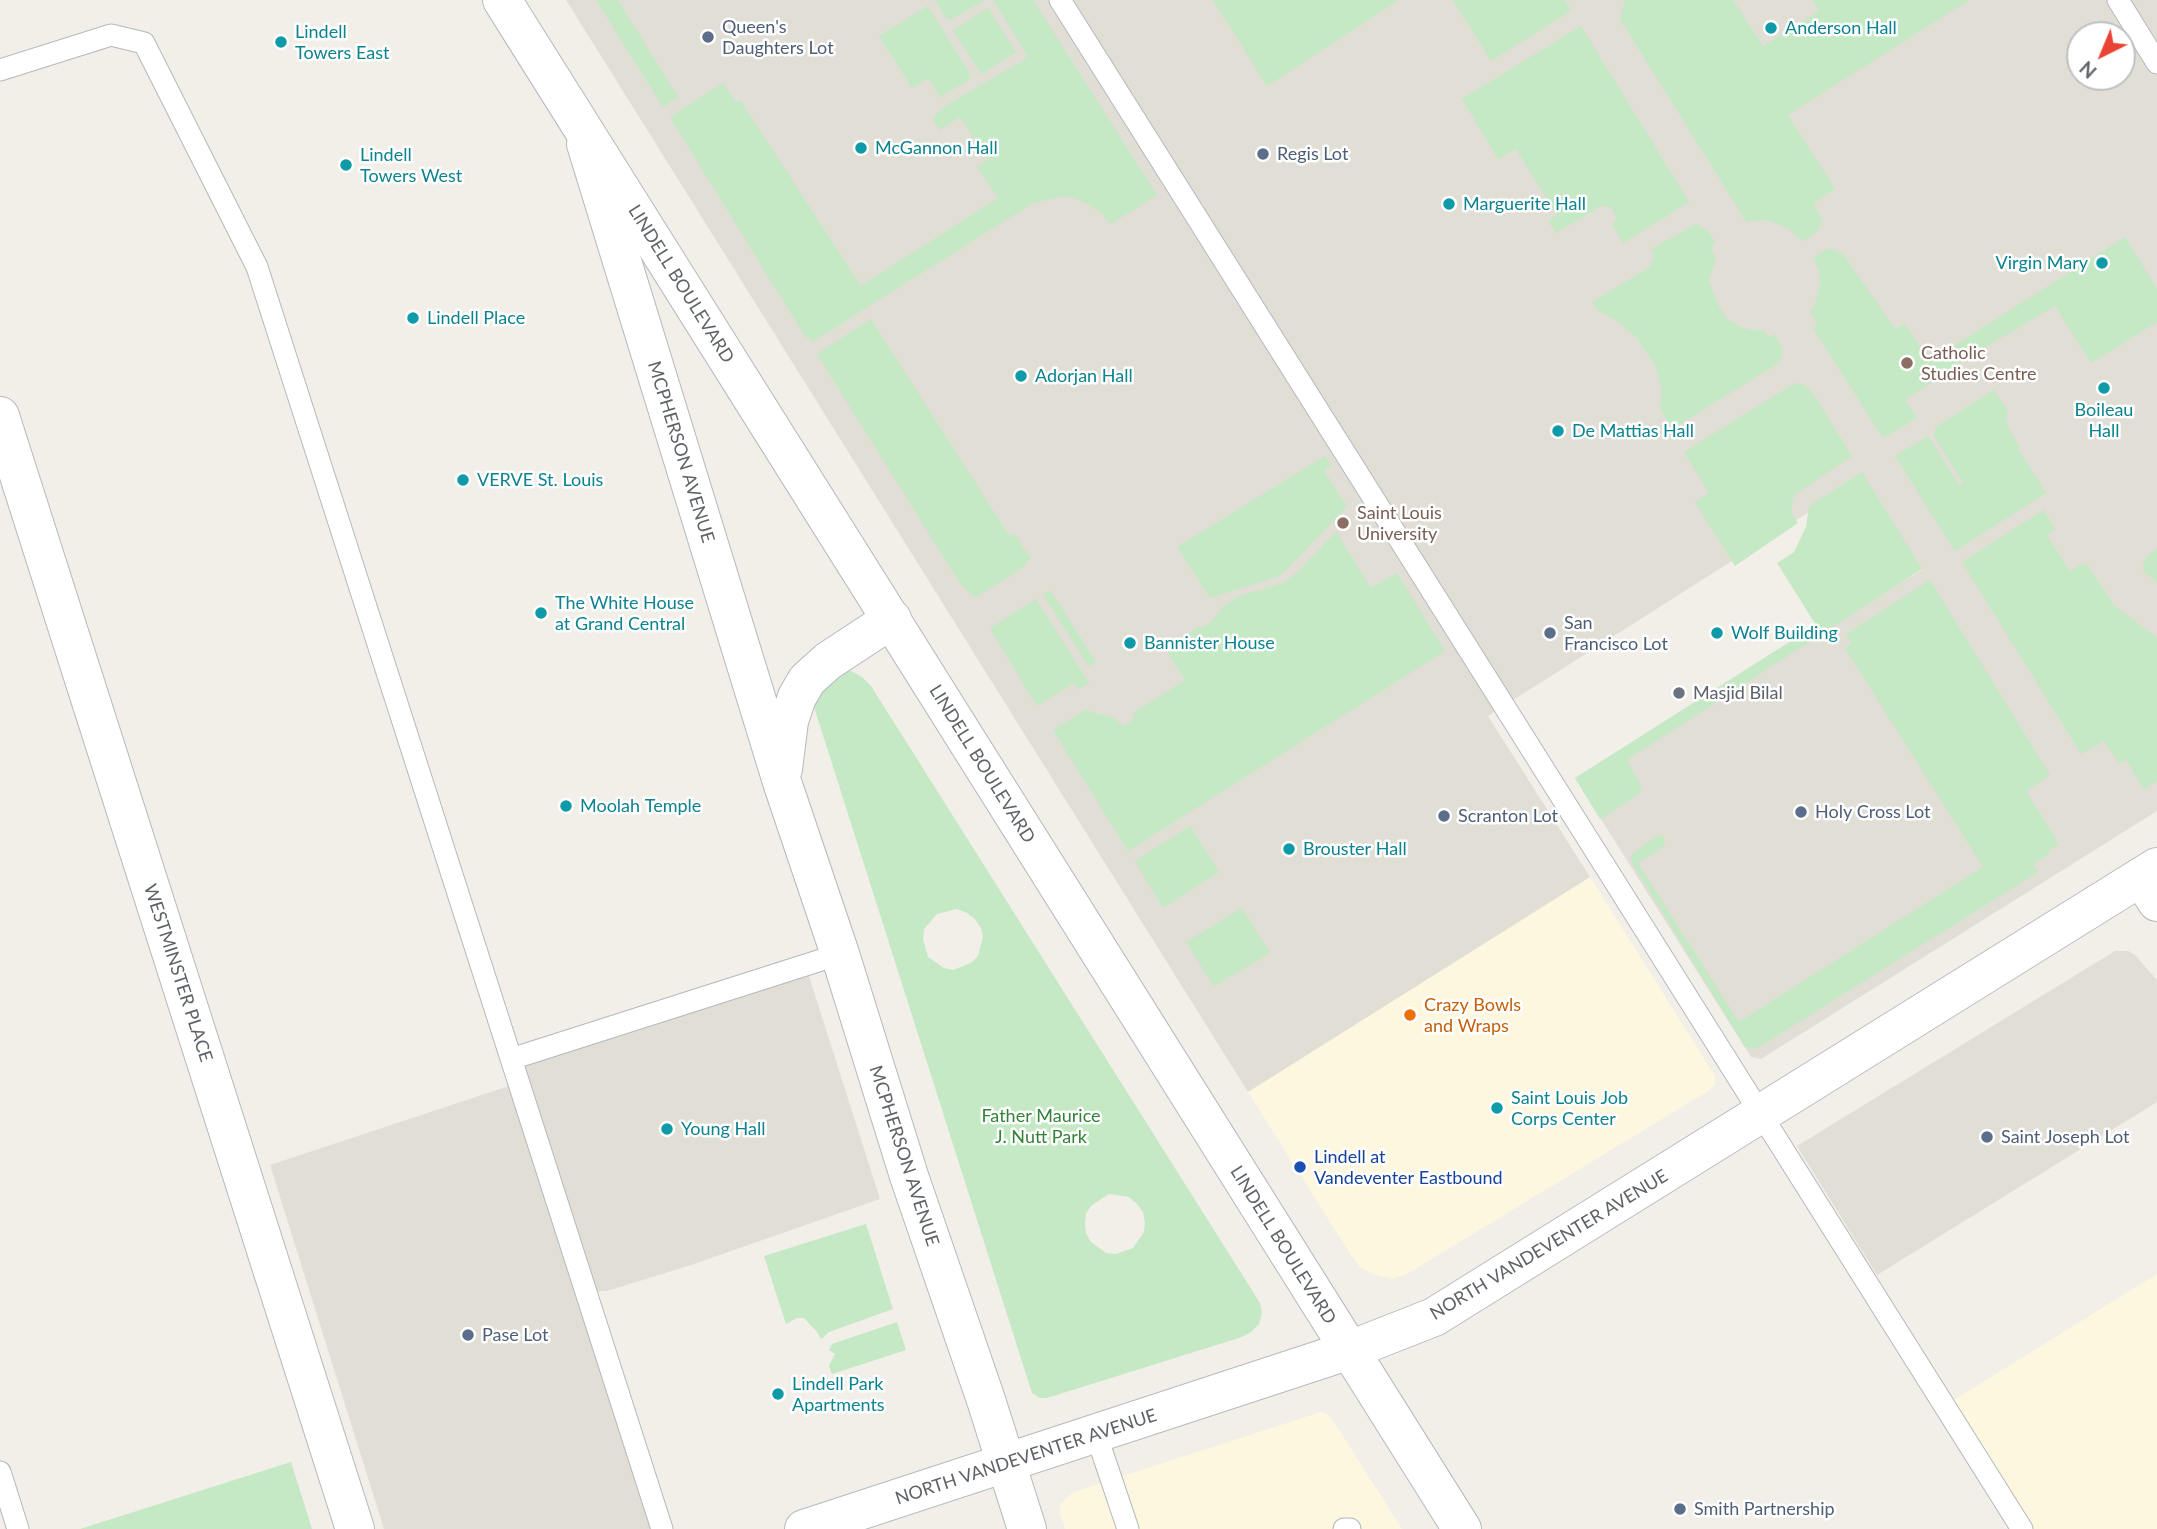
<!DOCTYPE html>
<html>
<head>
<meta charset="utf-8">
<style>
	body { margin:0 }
	#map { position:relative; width:2157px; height:1529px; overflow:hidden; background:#f1efe8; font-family:Lato,sans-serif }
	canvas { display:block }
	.north { position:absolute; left:2066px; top:21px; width:70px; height:70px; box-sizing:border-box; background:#fff; border:2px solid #bfc1c3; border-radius:50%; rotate:223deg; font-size:19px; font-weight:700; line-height:28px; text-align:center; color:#5f6368 }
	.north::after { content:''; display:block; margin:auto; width:24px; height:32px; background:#ea4335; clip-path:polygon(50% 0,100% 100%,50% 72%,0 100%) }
</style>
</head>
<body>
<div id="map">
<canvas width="2157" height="1529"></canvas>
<div class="north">N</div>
</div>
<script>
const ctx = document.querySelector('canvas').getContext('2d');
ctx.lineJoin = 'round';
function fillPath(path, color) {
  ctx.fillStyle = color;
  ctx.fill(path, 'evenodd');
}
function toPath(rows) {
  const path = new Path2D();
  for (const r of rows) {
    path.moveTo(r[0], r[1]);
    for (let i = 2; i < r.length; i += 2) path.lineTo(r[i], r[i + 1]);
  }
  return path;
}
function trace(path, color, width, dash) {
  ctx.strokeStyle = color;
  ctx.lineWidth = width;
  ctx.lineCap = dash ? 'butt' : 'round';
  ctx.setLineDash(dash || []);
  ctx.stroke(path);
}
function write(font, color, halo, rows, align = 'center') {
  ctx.font = font + ' Lato,sans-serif';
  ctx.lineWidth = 5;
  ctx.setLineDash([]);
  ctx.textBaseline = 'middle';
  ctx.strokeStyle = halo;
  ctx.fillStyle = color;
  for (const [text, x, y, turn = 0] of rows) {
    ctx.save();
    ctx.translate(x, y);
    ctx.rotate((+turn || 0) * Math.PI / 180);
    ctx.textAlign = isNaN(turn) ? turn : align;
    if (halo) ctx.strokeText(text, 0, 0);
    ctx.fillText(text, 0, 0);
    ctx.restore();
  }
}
const commercial = toPath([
	[1590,877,1715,1076,1715,1084,1708,1091,1407,1274,1393,1279,1372,1274,1360,1267,1351,1255,1248,1092],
	[2157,1274,2157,1529,2032,1529,1954,1400],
	[1321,1412,1327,1414,1334,1422,1402,1529,1065,1529,1060,1514,1060,1504,1074,1492]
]);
const education = toPath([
	[566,0,2157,0,2157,811,1761,1059,1751,1057,1575,778,1922,570,1864,477,1488,716,1590,877,1248,1092],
	[2080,35,2122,35,2122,77,2080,77],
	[2115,951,2128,951,2134,954,2157,980,2157,1102,1877,1275,1797,1146],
	[808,973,880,1199,691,1265,607,1291,601,1291,580,1298,651,1529,384,1529,270,1165,509,1086,504,1072]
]);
const green = toPath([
	[596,0,618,0,678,97,663,107],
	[936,0,985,0,952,19,947,19,943,14],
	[993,0,1033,0,1157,195,1111,224,1099,211,1082,201,1065,196,1033,203,812,342,809,337,806,338,670,117,723,83,736,103,740,100,861,286,998,198,977,166,988,160,960,117,940,130,932,118,945,106,1024,60,1027,55],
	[1213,0,1399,0,1267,86],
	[1453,0,1565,0,1571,11,1491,61],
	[1625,0,1733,0,1763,46,1819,11,1812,0,1969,0,1788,115,1835,189,1813,204,1822,218,1818,231,1803,241,1789,229,1778,224,1766,220,1752,221,1747,223,1620,19],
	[928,6,970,74,970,78,966,82,940,97,928,78,912,88,879,36],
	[988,8,1016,52,981,74,953,30],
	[1581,26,1689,202,1623,243,1612,225,1617,218,1611,207,1601,206,1556,233,1548,221,1557,215,1516,149,1498,159,1462,99],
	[1696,224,1710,233,1716,244,1710,248,1716,258,1709,281,1719,307,1728,320,1739,326,1750,330,1763,330,1769,338,1775,334,1782,348,1782,358,1777,364,1672,429,1660,409,1662,390,1656,367,1637,338,1617,321,1598,311,1592,302,1650,267,1654,255,1650,250],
	[2125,237,2157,289,2157,322,2091,363,2055,306,1977,352,1905,400,1917,418,1883,438,1813,328,1818,324,1810,312,1816,302,1820,284,1819,271,1813,258,1829,248,1843,254,1895,329,1905,324,1930,361],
	[871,319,1010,537,1015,534,1030,558,1024,567,978,596,973,596,961,585,817,354],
	[1795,383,1802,384,1810,389,1852,456,1794,495,1791,512,1798,523,1735,566,1695,502,1709,493,1684,452],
	[1994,390,2008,411,2006,418,2010,431,2020,447,2018,449,2046,493,1955,551,1895,456,1928,436,1959,485,1963,483,1933,434,1936,432,1934,428],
	[1325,456,1331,466,1324,470,1347,507,1280,576,1210,598,1177,547],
	[1862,472,1922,569,1627,760,1642,787,1639,794,1600,819,1575,778,1816,625,1777,563,1794,552,1806,527,1809,506],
	[2044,510,2055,529,2047,535,2070,571,2082,564,2087,565,2115,606,2157,638,2157,781,2144,789,2126,760,2119,763,2104,741,2081,754,1962,562],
	[1336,532,1371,588,1397,573,1445,651,1128,851,1053,730,1085,710,1114,718,1123,726,1135,719,1132,714,1185,680,1165,648,1199,627,1204,627,1212,621,1223,607,1237,597,1283,583,1298,572],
	[2157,548,2157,582,2144,572,2143,565,2146,557],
	[1930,580,2050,775,2026,791,2059,844,2048,851,2049,854,2033,864,2038,872,1756,1049,1745,1047,1631,861,1632,854,1658,835,1664,837,1665,842,1662,848,1638,863,1739,1022,1983,867,1845,648,1852,644,1846,634],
	[1048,591,1052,593,1096,662,1089,666,1043,595],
	[1036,599,1089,683,1079,689,1074,683,1037,706,990,628],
	[840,670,851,671,862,677,871,686,1260,1303,1262,1313,1259,1324,1251,1332,1242,1337,1047,1398,1040,1398,1032,1393,815,710,814,700],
	[957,909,967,913,975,919,981,928,983,937,978,956,971,963,953,970,944,968,928,957,923,939,924,929,937,914],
	[1109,1194,1129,1197,1137,1204,1143,1212,1145,1223,1144,1232,1133,1248,1116,1254,1106,1253,1091,1242,1086,1233,1085,1224,1086,1213,1092,1205],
	[1190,826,1219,872,1163,908,1135,861],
	[1242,908,1270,953,1214,986,1186,942],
	[866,1224,893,1309,829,1332,821,1339,817,1332,804,1318,797,1318,786,1324,764,1256],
	[897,1322,906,1350,832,1374,829,1366,835,1354,829,1350,832,1344],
	[291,1462,312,1529,80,1529]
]);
const service = toPath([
	[1060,0,2022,1529],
	[2118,0,2157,63],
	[0,70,111,35,144,43,257,267,662,1529],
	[511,1059,840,954],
	[1096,1434,1128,1529],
	[0,1472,18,1529],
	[1344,1529,1350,1529]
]);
const minor = toPath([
	[586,144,782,782,840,954,909,1176,986,1400,1027,1529],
	[0,416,355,1529],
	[783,769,789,721,797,697,807,680,828,661,892,619],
	[2141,877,2157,902]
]);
const secondary = toPath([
	[502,0,1462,1529],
	[804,1529,1350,1350,1434,1317,2157,867]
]);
const markers = [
	[1771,28,7,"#0f9aa8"],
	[708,37,7,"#5c6f8a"],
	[281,42,7,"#0f9aa8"],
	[861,148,7,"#0f9aa8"],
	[1263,154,7,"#5c6f8a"],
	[346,165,7,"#0f9aa8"],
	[1449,204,7,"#0f9aa8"],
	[2102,263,7,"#0f9aa8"],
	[413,318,7,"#0f9aa8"],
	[1907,363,7,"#8d6e63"],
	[1021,376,7,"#0f9aa8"],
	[2104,388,7,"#0f9aa8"],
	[1558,431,7,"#0f9aa8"],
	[463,480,7,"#0f9aa8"],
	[1343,523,7,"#8d6e63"],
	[541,613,7,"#0f9aa8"],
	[1550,633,7,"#5c6f8a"],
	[1717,633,7,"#0f9aa8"],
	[1130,643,7,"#0f9aa8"],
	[1679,693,7,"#6b7280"],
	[566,806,7,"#0f9aa8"],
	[1801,812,7,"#5c6f8a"],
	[1444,816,7,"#5c6f8a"],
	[1289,849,7,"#0f9aa8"],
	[1410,1015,7,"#e8710a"],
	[1497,1108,7,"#0f9aa8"],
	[667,1129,7,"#0f9aa8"],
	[1987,1137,7,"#5c6f8a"],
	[1300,1167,7,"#1a4fb4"],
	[468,1335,7,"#5c6f8a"],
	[778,1394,7,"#0f9aa8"],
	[1680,1509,7,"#5c6f8a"]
];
const serviceNames = [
	["Queen's",722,27],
	["Daughters Lot",722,48],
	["Regis Lot",1277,154],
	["San",1564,623],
	["Francisco Lot",1564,644],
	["Holy Cross Lot",1815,812],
	["Scranton Lot",1458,816],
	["Saint Joseph Lot",2001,1137],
	["Pase Lot",482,1335],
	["Smith Partnership",1694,1509]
];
const cultureNames = [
	["Anderson Hall",1785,28],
	["Lindell",295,32],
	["Towers East",295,53],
	["McGannon Hall",875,148],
	["Lindell",360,155],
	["Towers West",360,176],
	["Marguerite Hall",1463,204],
	["Virgin Mary",2088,263,"right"],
	["Lindell Place",427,318],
	["Adorjan Hall",1035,376],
	["Boileau",2104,410,"center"],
	["Hall",2104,431,"center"],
	["De Mattias Hall",1572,431],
	["VERVE St. Louis",477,480],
	["The White House",555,603],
	["at Grand Central",555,624],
	["Wolf Building",1731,633],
	["Bannister House",1144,643],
	["Moolah Temple",580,806],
	["Brouster Hall",1303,849],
	["Saint Louis Job",1511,1098],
	["Corps Center",1511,1119],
	["Young Hall",681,1129],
	["Lindell Park",792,1384],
	["Apartments",792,1405]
];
const streetNames = [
	["LINDELL BOULEVARD",681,284,58],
	["MCPHERSON AVENUE",681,452,73],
	["LINDELL BOULEVARD",982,764,58],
	["WESTMINSTER PLACE",178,973,72],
	["MCPHERSON AVENUE",904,1156,72],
	["LINDELL BOULEVARD",1283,1245,58],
	["NORTH VANDEVENTER AVENUE",1549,1245,-31],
	["NORTH VANDEVENTER AVENUE",1026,1457,-18]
];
const educationNames = [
	["Catholic",1921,353],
	["Studies Centre",1921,374],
	["Saint Louis",1357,513],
	["University",1357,534]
];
const worshipNames = [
	["Masjid Bilal",1693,693]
];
const foodNames = [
	["Crazy Bowls",1424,1005],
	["and Wraps",1424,1026]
];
const parkNames = [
	["Father Maurice",1041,1116],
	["J. Nutt Park",1041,1137]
];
const transitNames = [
	["Lindell at",1314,1157],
	["Vandeventer Eastbound",1314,1178]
];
fillPath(commercial, '#fef7e0');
fillPath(education, '#e1ded6');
fillPath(green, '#c5e8c5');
trace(service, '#b5b8bc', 23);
trace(minor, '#b5b8bc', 40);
trace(secondary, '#b6babf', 40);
trace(service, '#fff', 21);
trace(minor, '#fff', 38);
trace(secondary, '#fff', 38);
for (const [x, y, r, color] of markers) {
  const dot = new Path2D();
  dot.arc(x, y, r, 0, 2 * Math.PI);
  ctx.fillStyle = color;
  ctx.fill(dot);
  trace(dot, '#fff', 2.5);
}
write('18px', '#4e5e75', '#fff', serviceNames, 'left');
write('18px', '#0d838f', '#fff', cultureNames, 'left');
write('18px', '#5f6368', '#fff', streetNames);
write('18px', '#785e54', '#fff', educationNames, 'left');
write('18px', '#5b616d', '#fff', worshipNames, 'left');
write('18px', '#c56008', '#fff', foodNames, 'left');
write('18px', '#348238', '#fff', parkNames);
write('18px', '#164399', '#fff', transitNames, 'left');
</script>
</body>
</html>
